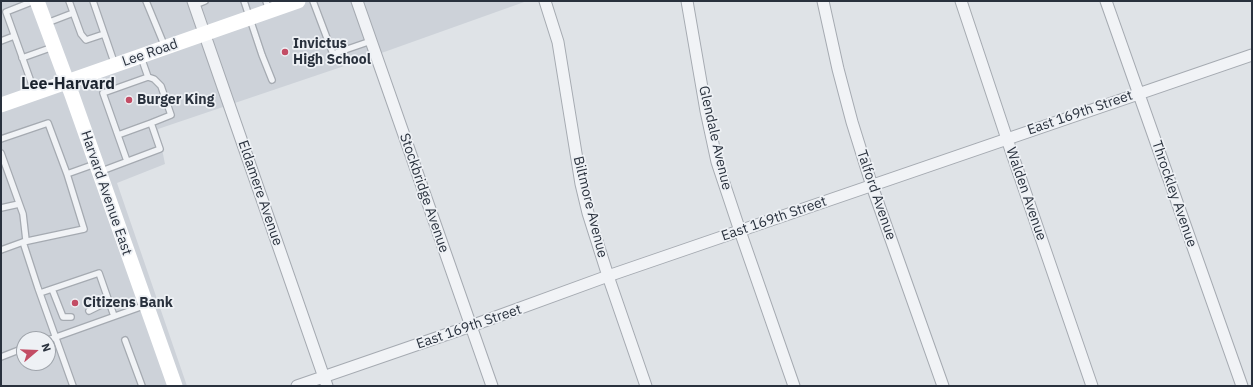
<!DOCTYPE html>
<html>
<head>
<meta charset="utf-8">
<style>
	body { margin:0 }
	#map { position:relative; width:1253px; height:387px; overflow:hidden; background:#dfe3e7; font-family:"IBM Plex Sans",sans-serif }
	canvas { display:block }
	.frame { position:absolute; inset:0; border:2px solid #29313d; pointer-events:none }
	.north { position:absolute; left:16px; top:331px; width:40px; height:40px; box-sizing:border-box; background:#eef1f5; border:1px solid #9fa4ab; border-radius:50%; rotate:71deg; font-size:11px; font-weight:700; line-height:16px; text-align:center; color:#29313d }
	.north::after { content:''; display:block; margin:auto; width:14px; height:18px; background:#c34d65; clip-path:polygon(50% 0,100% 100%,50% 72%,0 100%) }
</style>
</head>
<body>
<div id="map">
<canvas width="1253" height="387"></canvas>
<div class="frame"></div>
<div class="north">N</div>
</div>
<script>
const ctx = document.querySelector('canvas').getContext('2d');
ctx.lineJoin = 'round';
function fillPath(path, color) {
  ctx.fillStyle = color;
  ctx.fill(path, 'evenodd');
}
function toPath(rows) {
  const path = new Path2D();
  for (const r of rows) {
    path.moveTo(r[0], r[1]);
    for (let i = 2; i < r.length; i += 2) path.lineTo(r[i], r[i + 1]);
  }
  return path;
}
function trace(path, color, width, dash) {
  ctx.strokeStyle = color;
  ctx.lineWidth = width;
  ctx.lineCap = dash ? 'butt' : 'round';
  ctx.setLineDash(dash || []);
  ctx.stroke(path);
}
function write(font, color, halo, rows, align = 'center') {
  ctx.font = font + ' "IBM Plex Sans",sans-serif';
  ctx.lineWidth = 3.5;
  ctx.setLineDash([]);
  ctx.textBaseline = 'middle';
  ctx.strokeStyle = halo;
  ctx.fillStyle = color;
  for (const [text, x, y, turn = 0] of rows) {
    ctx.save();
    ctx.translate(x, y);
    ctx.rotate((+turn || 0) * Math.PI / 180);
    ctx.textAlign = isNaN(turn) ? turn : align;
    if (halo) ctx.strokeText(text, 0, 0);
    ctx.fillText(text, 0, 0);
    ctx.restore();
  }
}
const built = toPath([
	[1,1,527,1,359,61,158,129,165,164,117,183,187,386,1,386],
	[24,339,48,339,48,363,24,363]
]);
const lane = toPath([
	[34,1,6,12,35,93],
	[69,1,81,34,86,40,104,34],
	[93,1,115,65],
	[146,1,165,47],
	[244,1,262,55,272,80],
	[266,1,269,11],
	[313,1,333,54,371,41],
	[195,5,205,1],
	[47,23,73,13],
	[1,41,14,36],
	[141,57,148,77],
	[22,58,53,47],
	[118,135,151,123],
	[1,139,48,123,67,174,95,164],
	[1,153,23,214,26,240],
	[99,172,160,149,151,123,171,115,161,86,154,79,148,77,103,93,127,161],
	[67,174,84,229,23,242,38,288,73,386],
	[1,208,19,204],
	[1,250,23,242],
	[52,289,63,317,71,317],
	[40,293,99,273,114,316],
	[89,311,109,301],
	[48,340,146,305],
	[125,340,142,386],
	[1,357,24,348]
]);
const street = toPath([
	[193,1,327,386],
	[357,1,492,386],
	[545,1,558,42,581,184,588,213,608,276,646,386],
	[687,1,706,111,717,162,740,231,794,386],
	[823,1,838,69,852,122,872,186,943,386],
	[961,1,1007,139,1092,386],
	[1106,1,1242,386],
	[297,386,471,326,608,276,1252,55]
]);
const secondary = toPath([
	[37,1,72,95,175,386],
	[1,105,298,1]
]);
const markers = [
	[285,52,4,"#c34d65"],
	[129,100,4,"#c34d65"],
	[75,303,4,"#c34d65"]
];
const poiNames = [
	["Invictus",293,44],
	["High School",293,60],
	["Burger King",137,100],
	["Citizens Bank",83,303]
];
const streetNames = [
	["Lee Road",150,53,-19],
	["East 169th Street",1080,113,-19],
	["Glendale Avenue",715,138,77],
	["Harvard Avenue East",106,193,71],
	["Eldamere Avenue",260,193,71],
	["Stockbridge Avenue",424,193,71],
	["Walden Avenue",1026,194,71],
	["Throckley Avenue",1174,194,71],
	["Talford Avenue",876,195,71],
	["Biltmore Avenue",590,207,76],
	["East 169th Street",774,219,-19],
	["East 169th Street",469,327,-19]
];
const quarterNames = [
	["Lee-Harvard",68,84]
];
fillPath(built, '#cdd2d9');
trace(lane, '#a5aab1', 8);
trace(street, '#a5aab1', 13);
trace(lane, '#f1f3f6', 5.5);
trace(street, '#f1f3f6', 11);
trace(secondary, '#fff', 15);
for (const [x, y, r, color] of markers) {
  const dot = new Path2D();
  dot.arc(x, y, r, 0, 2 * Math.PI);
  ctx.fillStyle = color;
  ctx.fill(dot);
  trace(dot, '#eef1f5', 1.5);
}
write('bold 14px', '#29313d', '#eef1f5', poiNames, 'left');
write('14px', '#29313d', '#eef1f5', streetNames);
write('bold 16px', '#1b232e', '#eef1f5', quarterNames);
</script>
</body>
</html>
